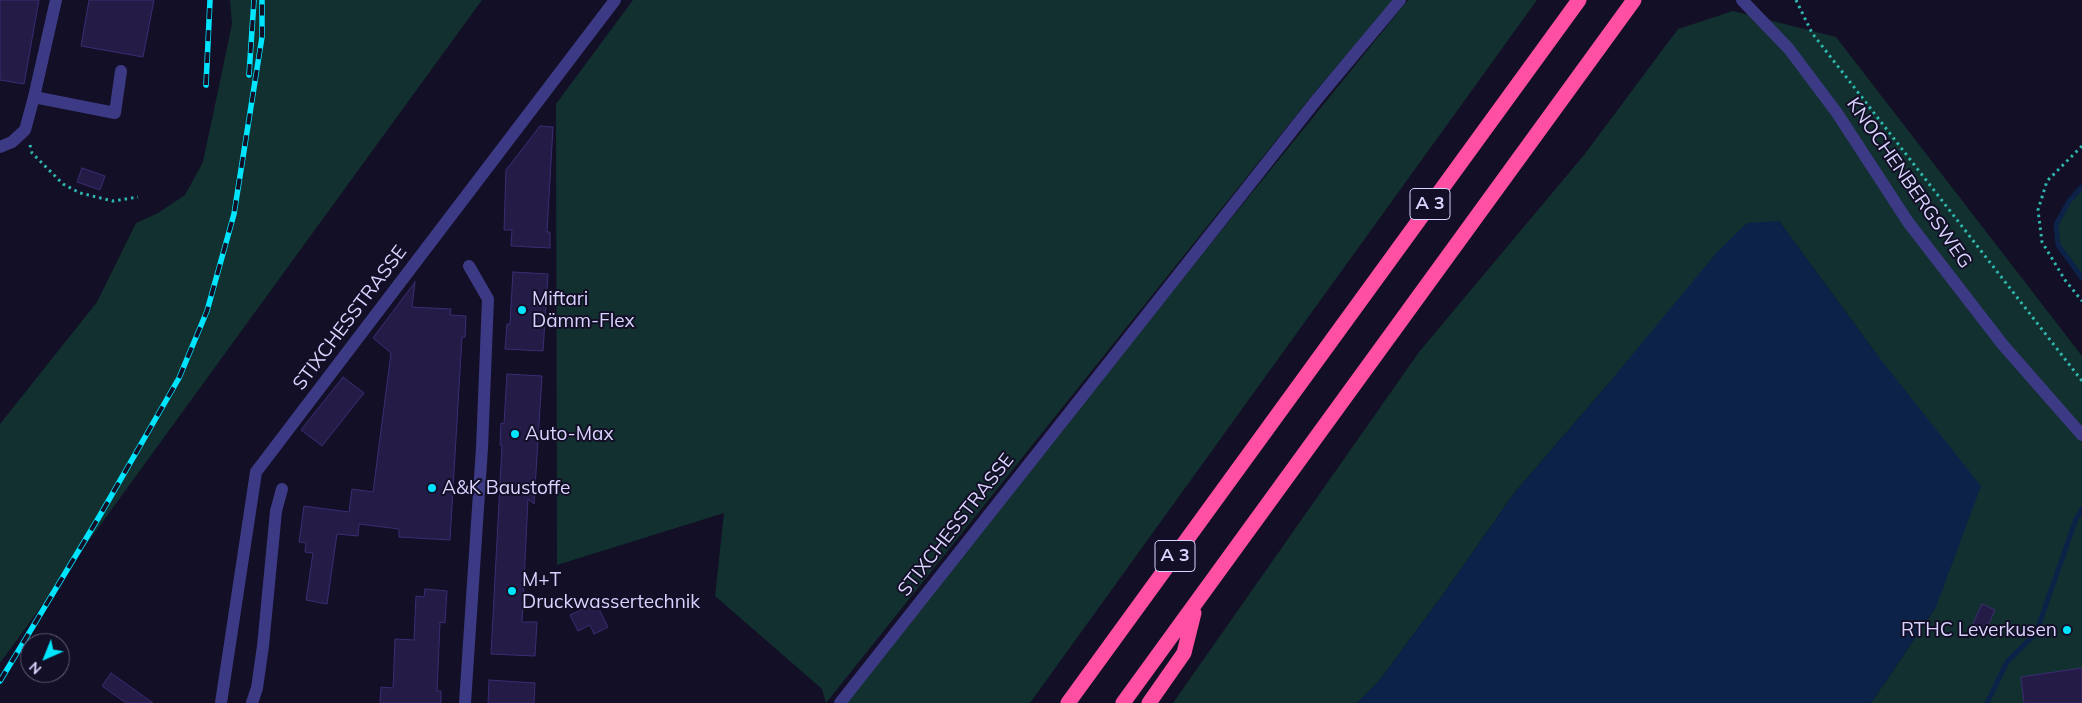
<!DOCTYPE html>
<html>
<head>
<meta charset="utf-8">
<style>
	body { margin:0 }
	#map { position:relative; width:2082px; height:703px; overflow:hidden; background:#130f26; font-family:Mulish,sans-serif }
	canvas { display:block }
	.north { position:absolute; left:20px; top:633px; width:50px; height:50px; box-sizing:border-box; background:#130f26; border:1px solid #625e7d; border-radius:50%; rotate:224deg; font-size:14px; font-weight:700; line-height:20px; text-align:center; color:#d9d4ff }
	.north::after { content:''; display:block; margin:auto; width:18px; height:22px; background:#00e5ff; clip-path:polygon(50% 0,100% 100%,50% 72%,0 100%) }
</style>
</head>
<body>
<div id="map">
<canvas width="2082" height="703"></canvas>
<div class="north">N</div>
</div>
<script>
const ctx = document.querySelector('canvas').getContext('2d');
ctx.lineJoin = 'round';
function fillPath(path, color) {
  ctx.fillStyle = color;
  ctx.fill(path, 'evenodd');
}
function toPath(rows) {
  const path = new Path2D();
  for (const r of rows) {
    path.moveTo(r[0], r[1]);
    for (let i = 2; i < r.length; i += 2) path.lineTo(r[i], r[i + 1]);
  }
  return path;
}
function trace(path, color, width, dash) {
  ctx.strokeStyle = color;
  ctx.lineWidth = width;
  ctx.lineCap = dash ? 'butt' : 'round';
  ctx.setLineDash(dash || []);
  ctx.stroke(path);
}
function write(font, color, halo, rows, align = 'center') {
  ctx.font = font + ' Mulish,sans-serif';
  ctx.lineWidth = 4;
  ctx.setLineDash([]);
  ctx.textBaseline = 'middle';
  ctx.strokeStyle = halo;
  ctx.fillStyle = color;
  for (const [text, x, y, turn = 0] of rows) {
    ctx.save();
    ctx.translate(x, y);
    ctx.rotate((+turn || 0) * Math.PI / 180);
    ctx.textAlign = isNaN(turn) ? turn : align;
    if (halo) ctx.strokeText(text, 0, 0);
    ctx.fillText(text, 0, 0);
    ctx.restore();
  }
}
const green = toPath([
	[230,0,482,0,0,663,0,424,97,302,136,223,158,213,185,195,203,162,232,24],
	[633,0,1393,0,1314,93,826,703,822,689,715,596,724,513,557,565,556,104],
	[1408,0,1537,0,1030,703,844,703,1131,342],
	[1733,11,1836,37,2082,356,2082,703,1871,703,1936,607,1878,356,1779,221,1608,384,1515,492,1444,593,1379,681,1357,703,1173,703,1419,352,1584,155,1678,29],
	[2082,187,2082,278,2058,245,2056,225,2069,201]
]);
const water = toPath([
	[1779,221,1878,356,1981,486,1936,607,1871,703,1357,703,1379,681,1444,593,1515,492,1608,384,1717,252,1747,223]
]);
const stream = toPath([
	[2082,187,2069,201,2056,225,2058,245,2082,278],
	[1987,703,2007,662,2036,633,2076,519,2082,509]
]);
const building = toPath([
	[0,0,39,0,24,84,0,80,0,0],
	[89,0,154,0,143,57,81,46,89,0],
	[540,126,553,127,547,232,550,232,550,248,511,246,512,230,504,230,506,170,540,126],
	[82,168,105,176,100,190,77,182,82,168],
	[513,272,548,274,543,351,505,349,507,324,510,324,513,272],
	[415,282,412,307,451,309,450,315,466,316,465,337,462,337,450,540,399,537,399,529,359,524,358,536,337,534,327,604,306,600,313,553,305,552,306,543,299,542,304,506,349,512,352,489,373,492,391,353,373,338,415,282],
	[507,374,542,376,534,504,528,499,522,622,537,622,535,656,491,654,502,445,500,445,501,423,504,424,507,374],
	[343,377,364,393,322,446,301,430,343,377],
	[425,589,447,591,445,623,440,622,437,691,441,691,441,703,380,703,381,687,393,688,395,639,414,640,416,596,424,597,425,589],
	[596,603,608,627,594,634,590,625,578,631,570,615,596,603],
	[1982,604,1995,610,1985,632,1972,626,1982,604],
	[2082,668,2082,703,2024,703,2021,677,2082,668],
	[111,673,153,703,126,703,102,686,111,673],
	[489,680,535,683,534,703,488,703,489,680]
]);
const path = toPath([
	[1796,0,1812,33,2082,381],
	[30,145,32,153,63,184,80,193,113,201,138,197],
	[2082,146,2047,181,2038,210,2042,242,2065,280,2082,301]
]);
const minor = toPath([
	[56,0,34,97,115,113,121,71],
	[1742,0,1789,49,1837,113,1908,222,2003,345,2082,435],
	[0,147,12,142,25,130,34,97],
	[221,703,256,472,615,0],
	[252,703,257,688,263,646,276,511,282,489],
	[465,703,482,448,488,299,469,266],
	[840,703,1318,98,1400,0]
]);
const highway = toPath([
	[1068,703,1579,0],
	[1123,703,1634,0],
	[1149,703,1184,653,1194,613]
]);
const rail = toPath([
	[249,75,254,0],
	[206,85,210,0],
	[0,681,99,517,179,378,207,311,234,214,262,37,262,0]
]);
const markers = [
	[522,310,5,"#00e5ff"],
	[515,434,5,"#00e5ff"],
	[432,488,5,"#00e5ff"],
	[512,591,5,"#00e5ff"],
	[2067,630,5,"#00e5ff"]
];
const shields = [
	[1430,204,40],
	[1175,556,40]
];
const shieldNames = [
	["A 3",1430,204],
	["A 3",1175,556]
];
const streetNames = [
	["KNOCHENBERGSWEG",1909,183,55],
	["STIXCHESSTRASSE",350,318,-53],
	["STIXCHESSTRASSE",956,525,-52]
];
const poiNames = [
	["Miftari",532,299],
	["Dämm-Flex",532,321],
	["Auto-Max",525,434],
	["A&K Baustoffe",442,488],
	["M+T",522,580],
	["Druckwassertechnik",522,602],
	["RTHC Leverkusen",2057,630,"right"]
];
fillPath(green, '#12302f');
fillPath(water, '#0c2248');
trace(stream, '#0c2248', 5);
fillPath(building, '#241b47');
trace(building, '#3b2d73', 1);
trace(path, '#2fb8b0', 3, [2.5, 4]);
trace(minor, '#3d3a85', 12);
trace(highway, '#ff4fa3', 15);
trace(rail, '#00e5ff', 5.5);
trace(rail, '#130f26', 4, [11]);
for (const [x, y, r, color] of markers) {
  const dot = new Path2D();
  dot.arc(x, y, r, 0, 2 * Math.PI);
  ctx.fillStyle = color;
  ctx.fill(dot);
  trace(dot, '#130f26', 2);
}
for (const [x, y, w] of shields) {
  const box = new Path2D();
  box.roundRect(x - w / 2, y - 15.5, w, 31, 4);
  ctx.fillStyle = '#130f26';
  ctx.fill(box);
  trace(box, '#d9d4ff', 1);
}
write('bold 18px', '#d9d4ff', null, shieldNames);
write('19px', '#d9d4ff', '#130f26', streetNames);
write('19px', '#d9d4ff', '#130f26', poiNames, 'left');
</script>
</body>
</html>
